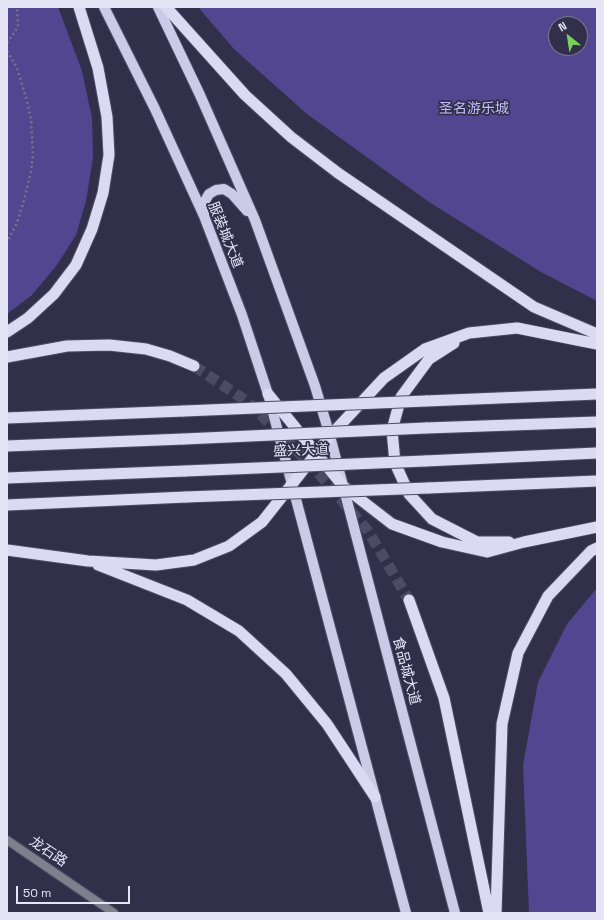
<!DOCTYPE html>
<html>
<head>
<meta charset="utf-8">
<style>
	body { margin:0 }
	#map { position:relative; width:604px; height:920px; overflow:hidden; background:#322f4a; font-family:"Space Grotesk",sans-serif }
	canvas { display:block }
	.frame { position:absolute; inset:0; border:8px solid #e6e5f6; pointer-events:none }
	.north { position:absolute; left:548px; top:16px; width:40px; height:40px; box-sizing:border-box; background:#322f4a; border:1px solid #7a788f; border-radius:50%; rotate:330deg; font-size:11px; font-weight:700; line-height:16px; text-align:center; color:#e6e5f6 }
	.north::after { content:''; display:block; margin:auto; width:14px; height:18px; background:#76d25a; clip-path:polygon(50% 0,100% 100%,50% 72%,0 100%) }
	.scale { position:absolute; left:16px; top:886px; width:114px; height:18px; box-sizing:border-box; border:2px solid #e6e5f6; border-top:0; padding-left:5px; font-size:12px; line-height:14px; white-space:nowrap; color:#e6e5f6; -webkit-text-stroke:3px #322f4a; paint-order:stroke }
</style>
</head>
<body>
<div id="map">
<canvas width="604" height="920"></canvas>
<div class="frame"></div>
<div class="north">N</div>
<div class="scale">50 m</div>
</div>
<script>
const ctx = document.querySelector('canvas').getContext('2d');
ctx.lineJoin = 'round';
function fillPath(path, color) {
  ctx.fillStyle = color;
  ctx.fill(path, 'evenodd');
}
function toPath(rows) {
  const path = new Path2D();
  for (const r of rows) {
    path.moveTo(r[0], r[1]);
    for (let i = 2; i < r.length; i += 2) path.lineTo(r[i], r[i + 1]);
  }
  return path;
}
function trace(path, color, width, dash) {
  ctx.strokeStyle = color;
  ctx.lineWidth = width;
  ctx.lineCap = dash ? 'butt' : 'round';
  ctx.setLineDash(dash || []);
  ctx.stroke(path);
}
function write(font, color, halo, rows, align = 'center') {
  ctx.font = font + ' "Space Grotesk","Noto Sans SC",sans-serif';
  ctx.lineWidth = 3.5;
  ctx.setLineDash([]);
  ctx.textBaseline = 'middle';
  ctx.strokeStyle = halo;
  ctx.fillStyle = color;
  for (const [text, x, y, turn = 0] of rows) {
    ctx.save();
    ctx.translate(x, y);
    ctx.rotate((+turn || 0) * Math.PI / 180);
    ctx.textAlign = isNaN(turn) ? turn : align;
    if (halo) ctx.strokeText(text, 0, 0);
    ctx.fillText(text, 0, 0);
    ctx.restore();
  }
}
const green = toPath([
	[7,7,58,7,82,71,92,118,93,158,86,201,76,235,57,265,32,295,7,314],
	[198,7,597,7,597,301,541,272,429,202,307,114,234,49],
	[556,24,580,24,580,48,556,48],
	[597,588,597,913,529,913,523,765,538,682,567,624]
]);
const trunkTunnel = toPath([
	[194,366,248,402,315,469,368,531,409,600]
]);
const path = toPath([
	[7,43,18,27,17,7],
	[7,51,17,68,27,101,31,119,33,155,31,172,23,204,17,223,7,242]
]);
const tertiary = toPath([
	[7,840,114,913]
]);
const primary = toPath([
	[104,7,155,109,204,216,242,315,268,394,406,913],
	[158,7,200,95,255,220,315,386,330,436,455,913],
	[204,214,205,201,209,194,216,190,224,189,232,194,247,211]
]);
const trunk = toPath([
	[166,7,245,95,291,137,338,173,534,307,597,334],
	[7,332,28,318,54,294,76,265,92,229,103,193,109,155,107,117,98,68,79,7],
	[454,343,429,359,401,397,392,430,395,463,409,494,432,519,477,542,509,542],
	[7,357,67,346,109,345,146,349,170,356,194,366],
	[268,394,343,486,392,524,442,542,487,552,524,542,597,527],
	[426,401,597,394],
	[7,418,184,411],
	[426,428,597,422],
	[7,446,184,439],
	[425,461,597,453],
	[7,478,185,471],
	[428,488,597,481],
	[7,505,186,497],
	[7,550,88,561,156,565,194,560,229,546,262,522,330,436,384,378,425,349,469,333,517,328,597,344],
	[98,565,187,600,239,631,286,674,327,724,375,797],
	[409,600,444,698,489,913],
	[496,913,502,724,518,653,548,596,591,551,597,548]
]);
const trunkBridge = toPath([
	[184,411,426,401],
	[184,439,426,428],
	[185,471,425,461],
	[186,497,428,488]
]);
const parkNames = [
	["圣名游乐城",474,109]
];
const streetNames = [
	["服装城大道",225,235,68],
	["盛兴大道",301,451,-2],
	["食品城大道",406,671,75],
	["龙石路",48,852,34]
];
fillPath(green, '#534690');
trace(trunkTunnel, '#4d4a64', 11, [11, 5.5]);
trace(tertiary, '#4f4c66', 10);
trace(primary, '#4f4c66', 12);
trace(trunk, '#4f4c66', 13);
trace(path, '#77748c', 2.5, [2, 3]);
trace(tertiary, '#807f8d', 8);
trace(primary, '#cccae7', 10);
trace(trunk, '#dcdaf3', 11);
trace(trunkBridge, '#4f4c66', 13, []);
trace(trunkBridge, '#dcdaf3', 11);
write('14px', '#c3bdfc', '#322f4a', parkNames);
write('14px', '#e6e5f6', '#322f4a', streetNames);
</script>
</body>
</html>
